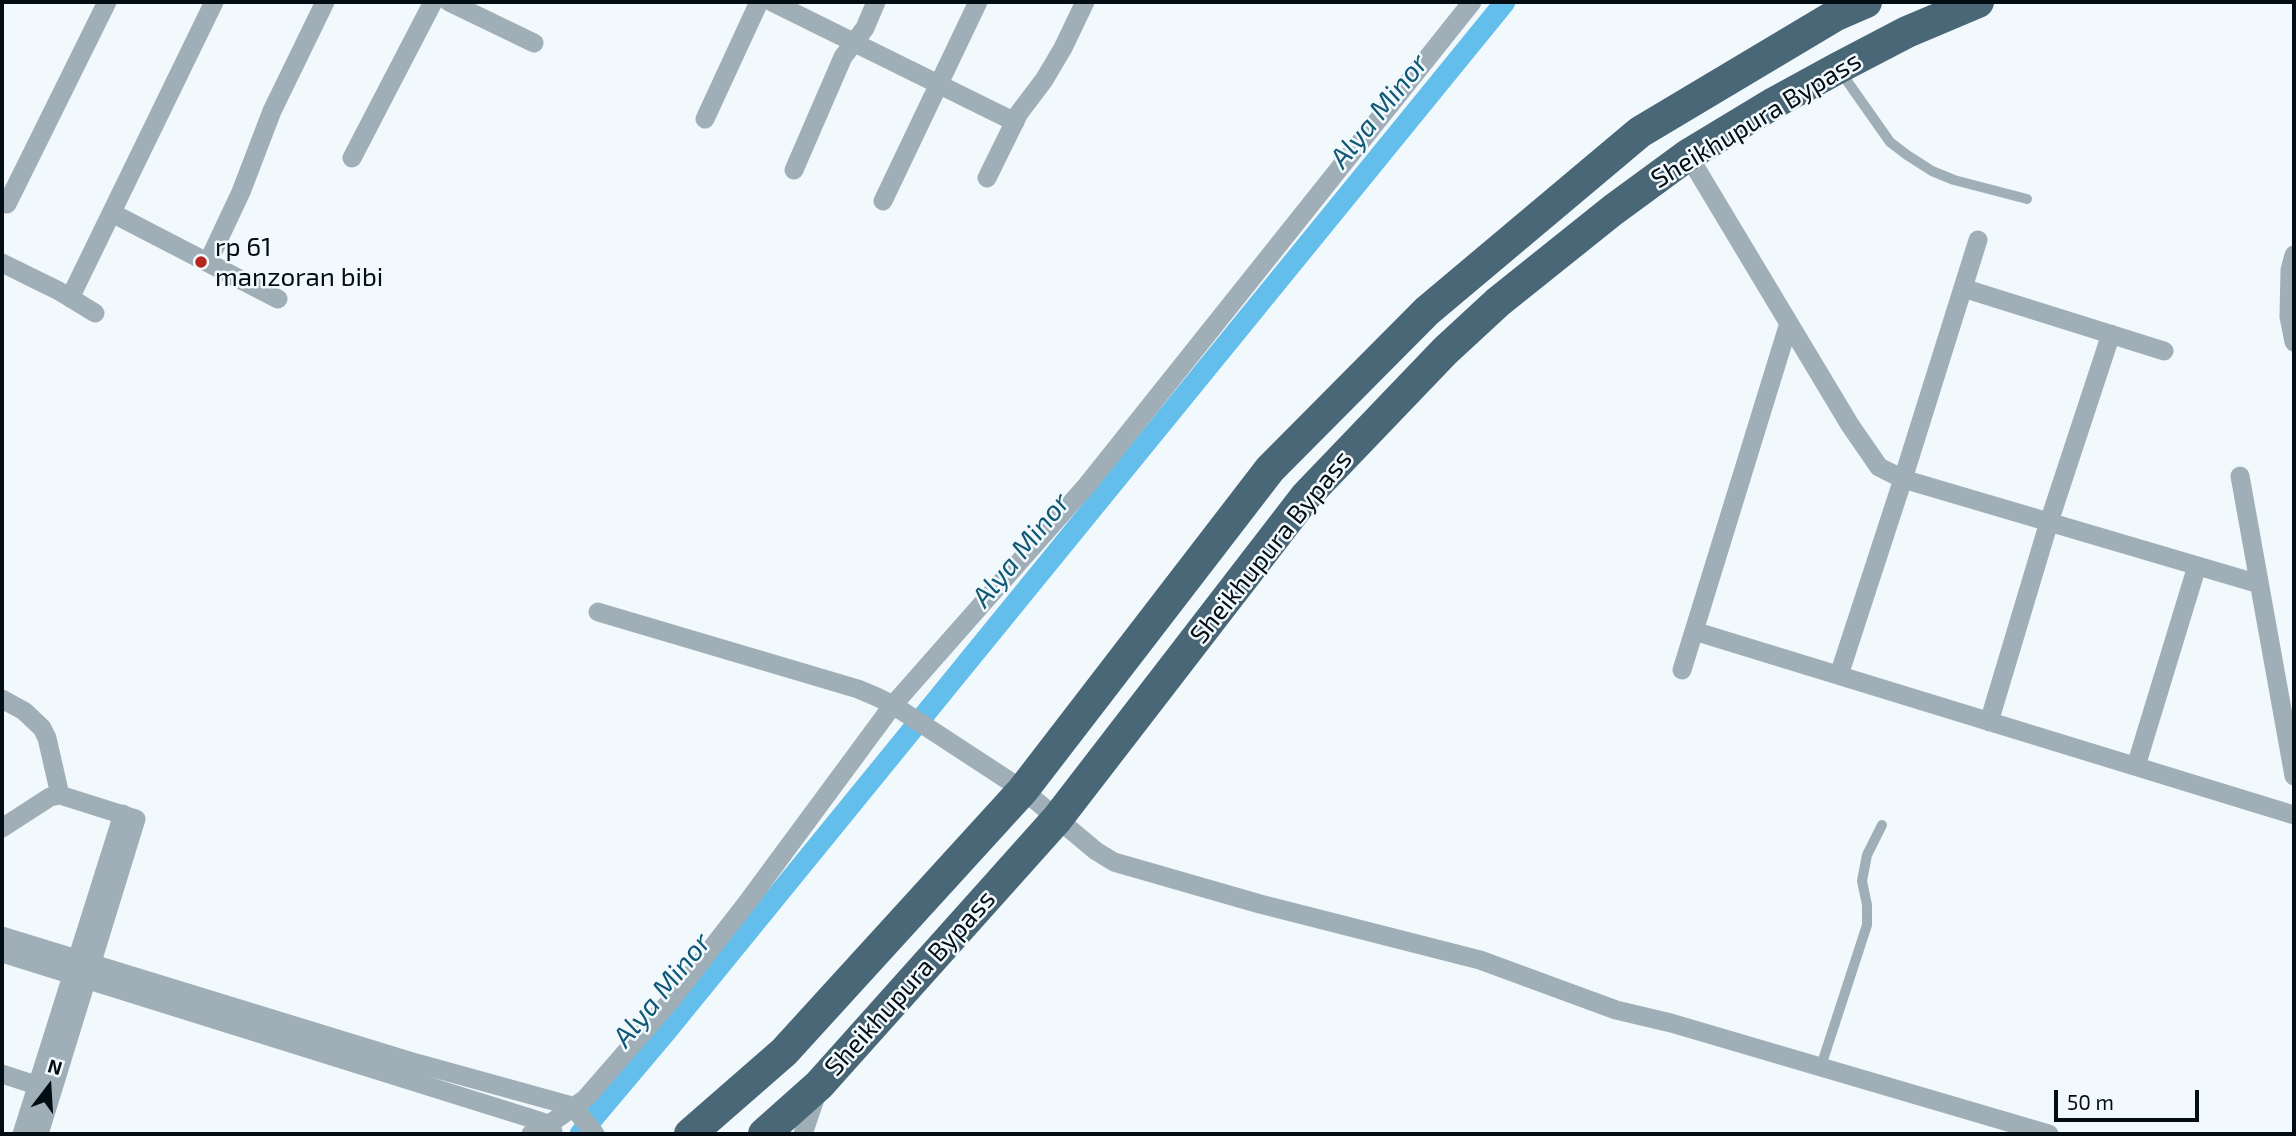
<!DOCTYPE html>
<html>
<head>
<meta charset="utf-8">
<style>
	body { margin:0 }
	#map { position:relative; width:2296px; height:1136px; overflow:hidden; background:#f2f9fd; font-family:"Exo 2",sans-serif }
	canvas { display:block }
	.frame { position:absolute; inset:0; border:4px solid #030d14; pointer-events:none }
	.north { position:absolute; left:14px; top:1052px; width:70px; height:70px; -webkit-text-stroke:5px #f2f9fd; paint-order:stroke; rotate:17deg; font-size:19px; font-weight:700; line-height:28px; text-align:center; color:#030d14 }
	.north::after { content:''; display:block; margin:auto; width:24px; height:32px; background:#030d14; clip-path:polygon(50% 0,100% 100%,50% 72%,0 100%) }
	.scale { position:absolute; left:2054px; top:1090px; width:145px; height:32px; box-sizing:border-box; border:4px solid #030d14; border-top:0; padding-left:9px; font-size:21px; line-height:24px; white-space:nowrap; color:#030d14; -webkit-text-stroke:5px #f2f9fd; paint-order:stroke }
</style>
</head>
<body>
<div id="map">
<canvas width="2296" height="1136"></canvas>
<div class="frame"></div>
<div class="north">N</div>
<div class="scale">50 m</div>
</div>
<script>
const ctx = document.querySelector('canvas').getContext('2d');
ctx.lineJoin = 'round';
function toPath(rows) {
  const path = new Path2D();
  for (const r of rows) {
    path.moveTo(r[0], r[1]);
    for (let i = 2; i < r.length; i += 2) path.lineTo(r[i], r[i + 1]);
  }
  return path;
}
function trace(path, color, width, dash) {
  ctx.strokeStyle = color;
  ctx.lineWidth = width;
  ctx.lineCap = dash ? 'butt' : 'round';
  ctx.setLineDash(dash || []);
  ctx.stroke(path);
}
function write(font, color, halo, rows, align = 'center') {
  ctx.font = font + ' "Exo 2",sans-serif';
  ctx.lineWidth = 5;
  ctx.setLineDash([]);
  ctx.textBaseline = 'middle';
  ctx.strokeStyle = halo;
  ctx.fillStyle = color;
  for (const [text, x, y, turn = 0] of rows) {
    ctx.save();
    ctx.translate(x, y);
    ctx.rotate((+turn || 0) * Math.PI / 180);
    ctx.textAlign = isNaN(turn) ? turn : align;
    if (halo) ctx.strokeText(text, 0, 0);
    ctx.fillText(text, 0, 0);
    ctx.restore();
  }
}
const canal = toPath([
	[580,1134,666,1032,1505,2]
]);
const service = toPath([
	[1840,71,1890,142,1907,155,1932,171,1954,180,2027,199],
	[1821,1066,1867,925,1867,905,1862,881,1867,855,1882,825]
]);
const minor = toPath([
	[449,2,534,43],
	[772,2,1015,122],
	[705,119,759,2],
	[1688,155,1850,425,1879,467,1903,479,2259,584],
	[352,158,433,2],
	[794,170,843,57,865,28,876,2],
	[987,178,1019,113,1044,80,1063,48,1085,2],
	[883,201,978,2],
	[7,204,107,2],
	[112,213,278,299],
	[2294,255,2290,270,2289,317,2294,342],
	[208,262,241,192,272,111,325,2],
	[2,263,59,291,95,313],
	[1963,288,2164,351],
	[70,298,214,2],
	[2240,476,2294,776],
	[598,612,858,689,877,697,893,705,1023,790,1096,851,1114,862,1260,904,1480,960,1616,1010,1671,1023,2049,1134],
	[1694,631,2294,815],
	[1682,670,1789,323],
	[1839,675,1903,479,1978,240],
	[2,699,24,711,42,728,47,738,60,795],
	[1989,722,2049,522,2111,334],
	[2136,766,2197,566],
	[2,828,50,797,60,795,136,819,39,1134],
	[2,936,416,1063,568,1105,578,1113,595,1134],
	[2,953,530,1118,545,1123,553,1131],
	[2,1074,48,1089],
	[22,1134,123,814],
	[531,1134,548,1125,585,1099,672,999,749,900,893,705,1087,485,1472,2],
	[803,1134,818,1090]
]);
const trunk = toPath([
	[690,1134,784,1052,1023,790,1270,469,1427,311,1640,132,1836,15,1866,2],
	[764,1134,819,1085,1057,819,1306,496,1445,351,1498,302,1613,210,1688,155,1774,103,1838,68,1907,32,1978,2]
]);
const markers = [
	[201,262,7,"#b5271d"]
];
const streetNames = [
	["Sheikhupura Bypass",1756,120,-31],
	["Sheikhupura Bypass",1271,547,-51],
	["Sheikhupura Bypass",910,983,-48]
];
const poiNames = [
	["rp 61",215,247],
	["manzoran bibi",215,277]
];
const waterNames = [
	["Alya Minor",1379,111,-51],
	["Alya Minor",1021,550,-51],
	["Alya Minor",662,990,-51]
];
trace(canal, '#64beeb', 21);
trace(service, '#a0afb7', 10);
trace(minor, '#a0afb7', 19);
trace(trunk, '#4a6777', 32);
for (const [x, y, r, color] of markers) {
  const dot = new Path2D();
  dot.arc(x, y, r, 0, 2 * Math.PI);
  ctx.fillStyle = color;
  ctx.fill(dot);
  trace(dot, '#f2f9fd', 2.5);
}
write('26px', '#030d14', '#f2f9fd', streetNames);
write('26px', '#030d14', '#f2f9fd', poiNames, 'left');
write('italic 28px', '#0f5876', '#f2f9fd', waterNames);
</script>
</body>
</html>
